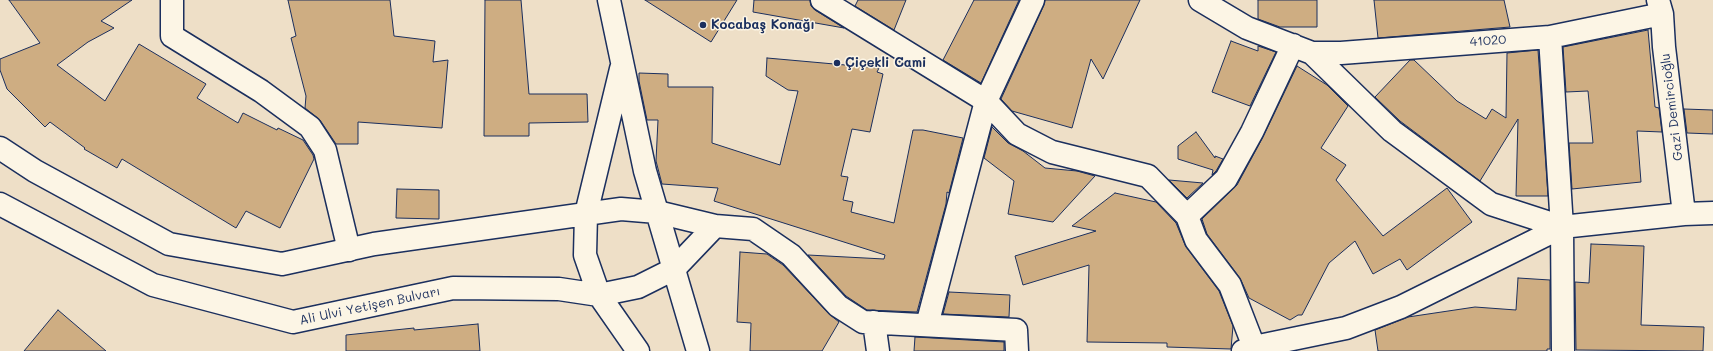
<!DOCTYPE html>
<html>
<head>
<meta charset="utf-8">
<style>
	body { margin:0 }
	canvas { display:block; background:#eedfc7 }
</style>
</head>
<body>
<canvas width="1713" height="351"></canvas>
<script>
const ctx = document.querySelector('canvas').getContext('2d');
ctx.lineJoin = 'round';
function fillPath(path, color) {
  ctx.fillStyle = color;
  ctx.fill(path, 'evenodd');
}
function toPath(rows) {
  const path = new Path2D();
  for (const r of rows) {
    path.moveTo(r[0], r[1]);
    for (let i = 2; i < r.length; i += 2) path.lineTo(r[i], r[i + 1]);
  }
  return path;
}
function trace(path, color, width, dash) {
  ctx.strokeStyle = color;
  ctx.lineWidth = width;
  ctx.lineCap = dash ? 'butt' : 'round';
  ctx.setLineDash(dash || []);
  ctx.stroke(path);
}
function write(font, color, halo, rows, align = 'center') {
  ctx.font = font + ' Mali,sans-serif';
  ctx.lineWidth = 3;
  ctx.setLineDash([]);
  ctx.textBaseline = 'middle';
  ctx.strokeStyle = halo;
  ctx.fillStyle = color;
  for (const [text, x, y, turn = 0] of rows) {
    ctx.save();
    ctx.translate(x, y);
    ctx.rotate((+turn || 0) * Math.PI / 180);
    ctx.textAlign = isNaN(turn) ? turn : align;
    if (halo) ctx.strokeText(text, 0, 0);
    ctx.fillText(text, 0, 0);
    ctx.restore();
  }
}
const building = toPath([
	[9,0,132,0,101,21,114,28,88,42,57,65,105,101,139,44,206,84,197,98,238,123,243,113,277,130,278,128,303,140,313,155,314,159,280,228,246,211,236,228,122,159,117,168,84,149,85,148,50,122,45,127,7,89,0,70,0,59,40,43,9,0],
	[288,0,390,0,394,36,435,41,433,62,448,60,442,128,358,122,358,144,336,144,320,120,305,108,306,96,291,38,296,36,288,0],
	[485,0,521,0,529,94,587,94,588,122,529,123,529,136,484,136,485,0],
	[645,0,737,0,711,42,645,0],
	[754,0,810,0,811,6,815,10,844,28,753,12,754,0],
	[858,0,906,0,894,30,855,6,858,0],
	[974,0,1019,0,981,83,943,60,974,0],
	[1045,0,1140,0,1103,79,1091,59,1072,128,1012,111,1001,99,1044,5,1045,0],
	[1258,0,1317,0,1317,27,1280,27,1258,19,1258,0],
	[1374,0,1504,0,1510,27,1378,38,1374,0],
	[1648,30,1655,107,1659,108,1662,132,1637,131,1641,182,1572,189,1569,143,1593,143,1588,91,1566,92,1563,47,1648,30],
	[1231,41,1258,51,1258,46,1276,52,1250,106,1212,92,1231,41],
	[1538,50,1548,196,1516,196,1518,119,1480,181,1400,121,1375,97,1410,60,1414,60,1457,101,1486,119,1492,109,1506,118,1507,53,1538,50],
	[767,58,879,68,877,72,883,74,870,132,852,129,841,176,848,177,843,200,853,202,851,212,894,223,913,130,923,130,963,138,949,193,947,192,946,204,917,312,867,310,846,296,808,255,884,259,885,255,714,201,718,188,662,184,656,161,658,120,647,120,639,81,639,73,668,74,668,87,713,87,712,143,780,165,798,91,788,90,766,76,767,58],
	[1297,66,1327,85,1348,106,1321,148,1346,165,1336,180,1383,236,1447,188,1472,222,1407,270,1400,259,1373,274,1355,241,1329,263,1302,315,1298,315,1290,320,1249,298,1240,278,1207,234,1202,219,1237,185,1263,137,1297,66],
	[1684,109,1713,110,1713,134,1687,133,1684,109],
	[992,127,1008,143,1023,151,1045,168,1077,171,1095,176,1053,222,1008,214,1014,181,984,158,992,127],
	[1196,132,1215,158,1215,156,1223,159,1216,171,1212,175,1213,170,1178,159,1178,146,1196,132],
	[1169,180,1203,183,1187,198,1169,180],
	[397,189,439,190,439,219,396,218,397,189],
	[1115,193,1156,202,1176,223,1186,247,1219,291,1233,326,1231,349,1167,347,1167,343,1087,342,1089,265,1023,285,1015,256,1096,231,1072,226,1115,193],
	[1591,244,1644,246,1641,325,1704,327,1703,351,1576,350,1575,282,1589,283,1591,244],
	[740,252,767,254,783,265,829,314,839,322,822,351,750,351,751,323,737,322,740,252],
	[1518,278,1550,280,1550,349,1547,349,1547,351,1378,351,1375,330,1408,317,1475,307,1516,310,1518,278],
	[949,292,1010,295,1009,317,943,314,949,292],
	[58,310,106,351,24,351,58,310],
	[478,324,480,351,346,351,346,335,414,328,414,330,478,324],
	[915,337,1004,342,1004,351,914,351,915,337]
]);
const minor = toPath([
	[172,0,172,36,261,91,310,127,325,150,349,250],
	[822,0,986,101,1017,134,1052,152,1148,176,1187,216,1196,240,1230,285,1254,347,1252,351],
	[1200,0,1247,28,1312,53,1392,131,1491,204,1562,227],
	[1658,0,1662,14,1664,47,1684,214],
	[1550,37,1562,227,1563,351],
	[1312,53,1341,53,1550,37,1662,14],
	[657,212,715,226,753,229,791,255,838,306,863,322,1016,330,1017,351],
	[1187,216,1226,179,1252,132,1293,45],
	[674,269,715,226],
	[874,322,878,351],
	[927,325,986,101,1033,0],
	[1243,351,1254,347,1346,328,1401,307,1562,227,1684,214,1713,213]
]);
const secondary = toPath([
	[609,0,645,171,698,351],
	[621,69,586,214,585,255,599,295,638,287,674,269],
	[0,148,35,171,169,244,282,264,374,244,621,209,657,212],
	[0,204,153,285,293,322,453,288,559,289,599,295,638,351]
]);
const markers = [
	[703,25,4,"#1b2f5e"],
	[837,63,4,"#1b2f5e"]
];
const poiNames = [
	["Kocabaş Konağı",711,25],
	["Çiçekli Cami",845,63]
];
const streetNames = [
	["41020",1488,41,-4],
	["Gazi Demircioğlu",1672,107,-97],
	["Ali Ulvi Yetişen Bulvarı",370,306,-12]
];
fillPath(building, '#cead82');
trace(building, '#1b2f5e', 1);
trace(minor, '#1b2f5e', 25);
trace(secondary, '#1b2f5e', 25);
trace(minor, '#fcf5e5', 22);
trace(secondary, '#fcf5e5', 22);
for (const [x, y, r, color] of markers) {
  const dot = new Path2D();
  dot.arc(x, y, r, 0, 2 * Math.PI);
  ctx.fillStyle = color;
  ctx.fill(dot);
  trace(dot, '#fcf5e5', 1.5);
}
write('bold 13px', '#1b2f5e', '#fcf5e5', poiNames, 'left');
write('13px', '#1b2f5e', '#fcf5e5', streetNames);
</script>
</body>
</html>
